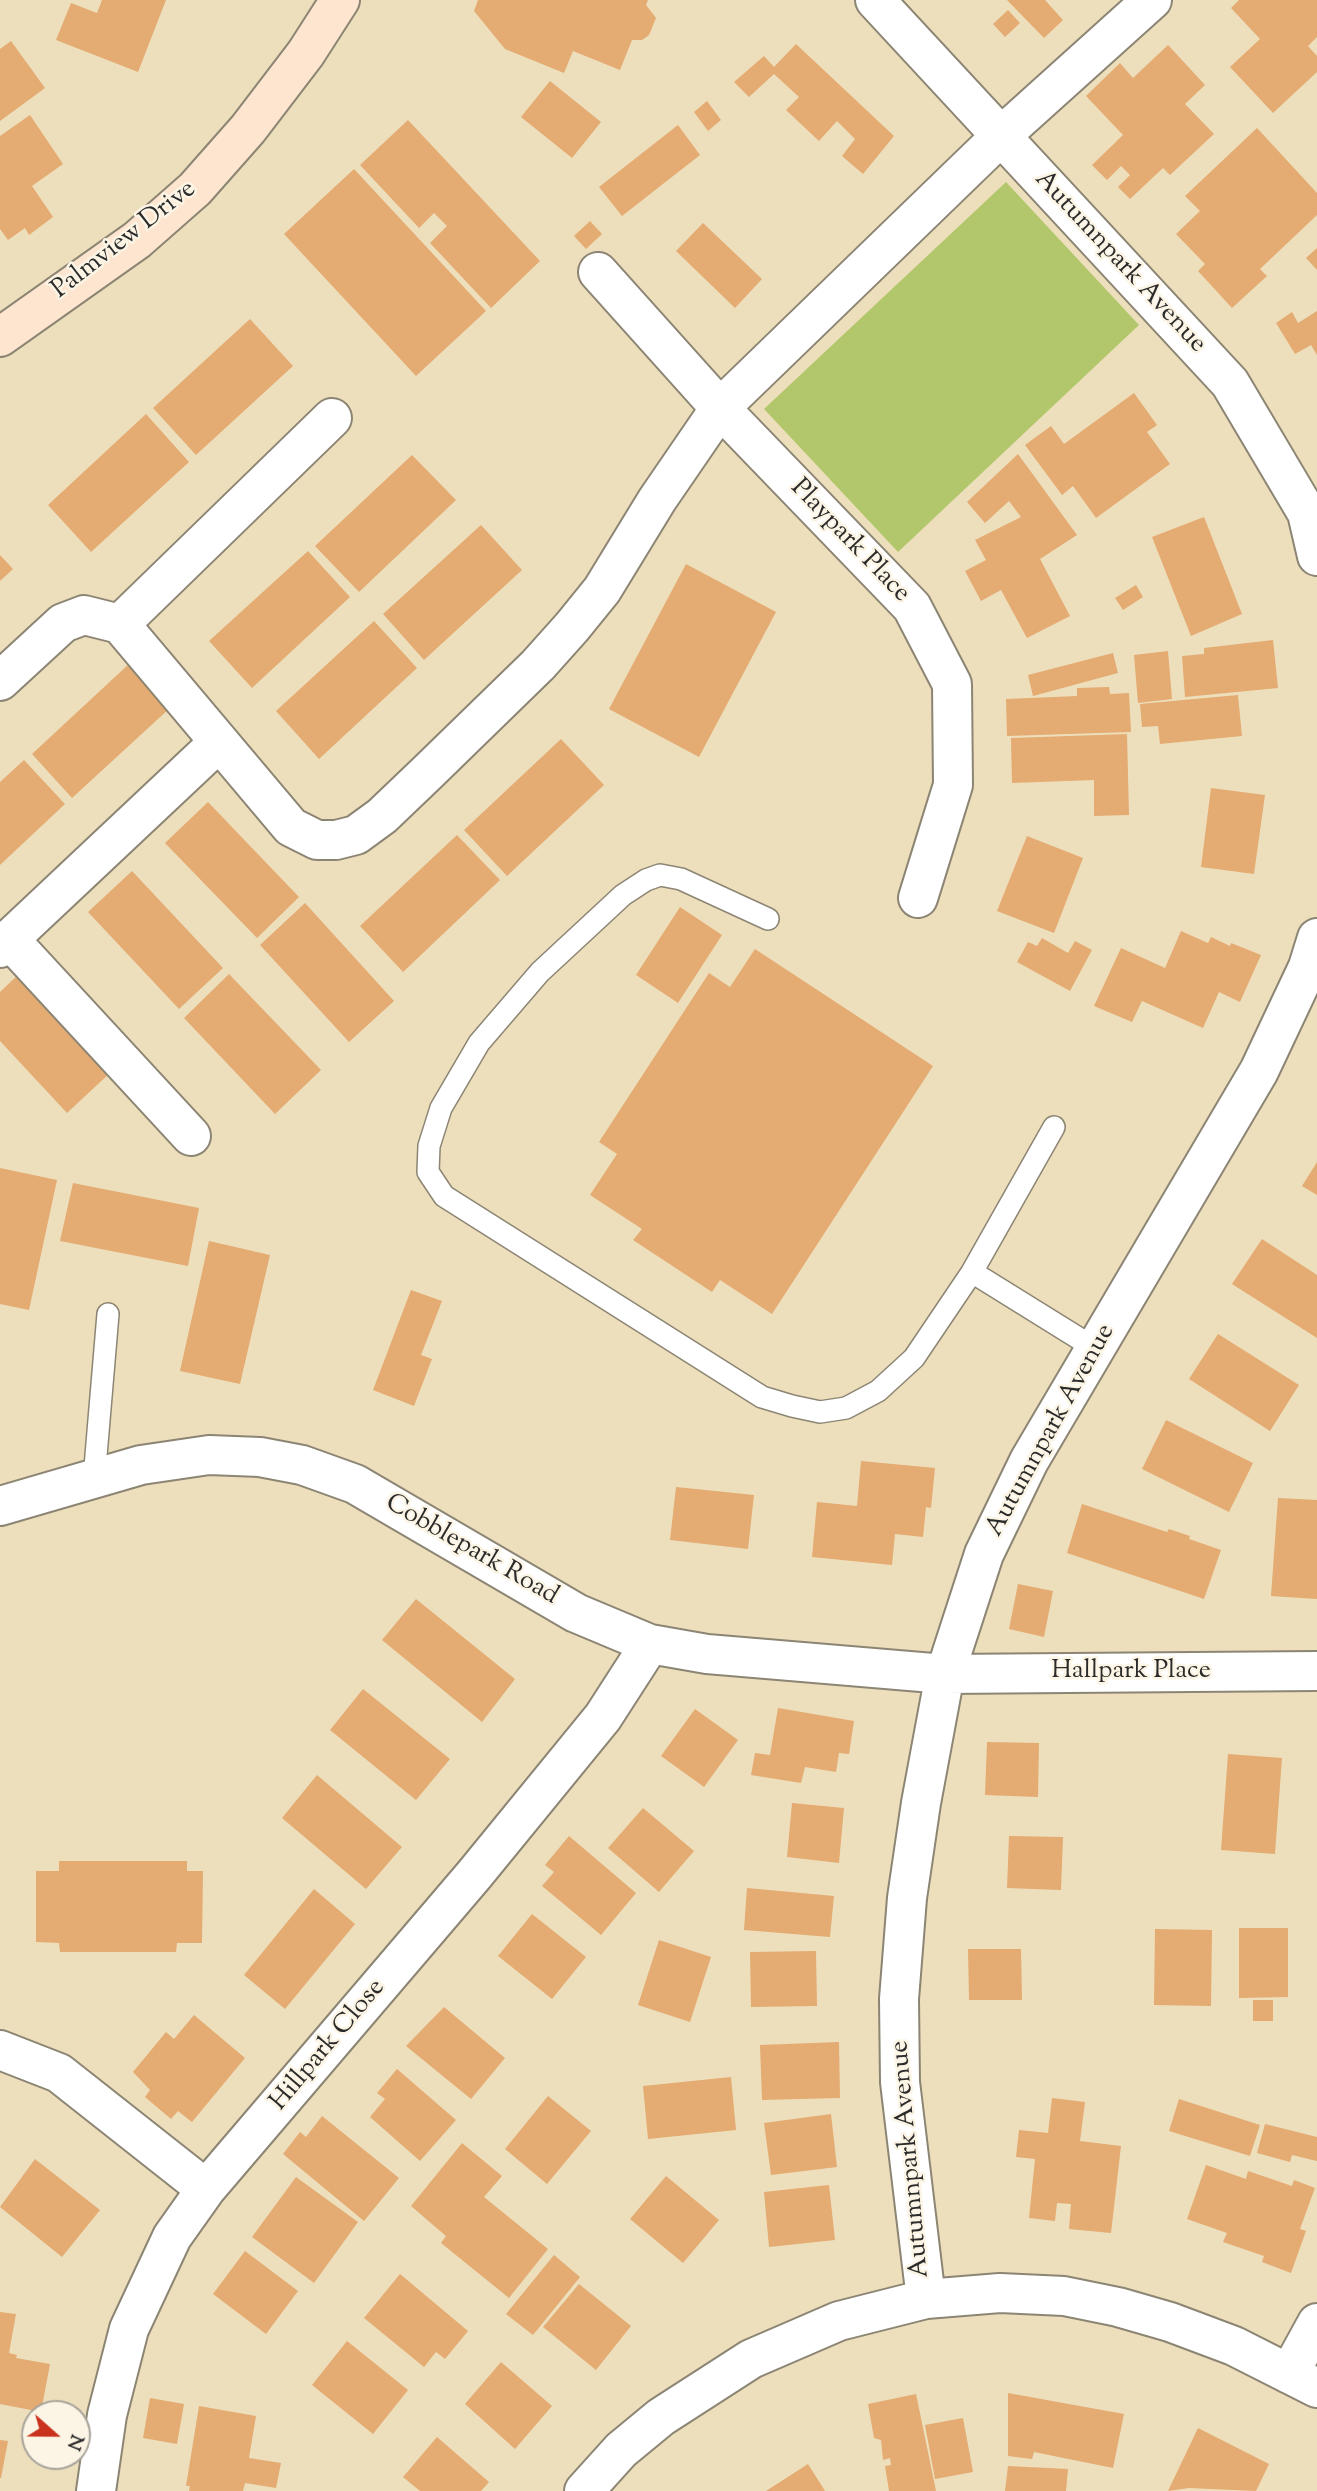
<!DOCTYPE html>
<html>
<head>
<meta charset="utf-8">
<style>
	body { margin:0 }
	#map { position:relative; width:1317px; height:2491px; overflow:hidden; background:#eddfbc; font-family:"Sorts Mill Goudy",serif }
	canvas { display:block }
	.north { position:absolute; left:21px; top:2400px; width:70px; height:70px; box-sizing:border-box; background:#fcf5e5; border:2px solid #a8a49b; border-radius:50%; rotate:111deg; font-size:19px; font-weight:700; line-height:28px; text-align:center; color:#2b2b2b }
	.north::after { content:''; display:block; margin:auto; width:24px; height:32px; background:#c8321e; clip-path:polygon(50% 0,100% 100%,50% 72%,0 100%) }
</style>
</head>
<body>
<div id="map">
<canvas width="1317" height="2491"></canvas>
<div class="north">N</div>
</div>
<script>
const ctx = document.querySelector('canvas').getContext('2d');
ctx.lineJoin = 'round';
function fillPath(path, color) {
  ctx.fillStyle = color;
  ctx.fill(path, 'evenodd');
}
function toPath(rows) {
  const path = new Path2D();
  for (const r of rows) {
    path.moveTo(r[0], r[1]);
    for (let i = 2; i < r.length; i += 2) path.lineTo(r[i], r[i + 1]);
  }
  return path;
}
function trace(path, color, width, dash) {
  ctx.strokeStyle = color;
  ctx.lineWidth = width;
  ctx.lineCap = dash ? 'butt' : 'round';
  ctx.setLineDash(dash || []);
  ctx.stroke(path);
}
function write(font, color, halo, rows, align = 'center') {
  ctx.font = font + ' "Sorts Mill Goudy",serif';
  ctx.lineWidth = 5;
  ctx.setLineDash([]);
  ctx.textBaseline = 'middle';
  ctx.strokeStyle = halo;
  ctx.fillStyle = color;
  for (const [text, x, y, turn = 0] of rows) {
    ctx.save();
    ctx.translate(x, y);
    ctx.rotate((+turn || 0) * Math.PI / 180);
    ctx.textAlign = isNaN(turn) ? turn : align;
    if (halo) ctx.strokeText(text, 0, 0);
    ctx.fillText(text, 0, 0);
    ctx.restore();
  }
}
const green = toPath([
	[1006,182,1139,325,898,552,764,409]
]);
const building = toPath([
	[102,0,166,0,138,72,56,40,71,3,97,13],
	[478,0,648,0,646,5,656,18,649,35,642,40,632,40,620,70,573,51,564,73,505,49,474,11],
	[1007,0,1045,0,1063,20,1044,38],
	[1239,0,1317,0,1317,37,1308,46,1317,56,1317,72,1273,113,1230,67,1260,39,1231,8],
	[1008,10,1020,23,1005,37,993,24],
	[11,41,45,88,0,121,0,49],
	[796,44,894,136,863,174,842,156,855,139,837,121,819,141,786,110,799,97,774,74,749,97,734,82,764,56,774,67],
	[1168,45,1205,85,1185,104,1214,134,1170,175,1163,168,1130,199,1118,187,1130,175,1121,166,1107,180,1092,165,1123,135,1086,96,1120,63,1133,78],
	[550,81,601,122,572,158,521,117],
	[707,101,721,120,708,131,694,112],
	[30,115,63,164,32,186,53,217,29,235,25,228,8,240,0,229,0,136],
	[408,120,540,261,491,308,430,243,447,226,434,213,419,228,360,165],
	[678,125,700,155,622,216,599,187],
	[1257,128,1317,193,1317,215,1260,269,1267,276,1232,308,1198,271,1205,264,1176,234,1200,211,1185,196],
	[354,169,486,311,416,376,284,234],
	[590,221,602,234,586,249,574,236],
	[703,223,762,279,735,308,676,251],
	[1317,248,1317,270,1306,258],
	[1317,311,1317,355,1311,345,1295,354,1276,323,1292,312,1298,323],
	[250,319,293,366,196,455,153,408],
	[1134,393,1157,425,1147,432,1170,464,1096,518,1073,486,1062,495,1025,445,1051,426,1064,444],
	[146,414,189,462,91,552,48,505],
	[1018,454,1077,535,1040,559,1070,616,1027,638,1001,590,981,601,965,571,986,560,975,540,1021,517,1009,501,985,523,967,502],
	[412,455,456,500,359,592,315,546],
	[1204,517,1242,614,1191,636,1152,537],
	[481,525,522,570,424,660,383,614],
	[308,551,350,597,252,688,209,641],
	[0,555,13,569,0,581],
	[686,564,776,612,699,757,609,709],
	[1136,585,1143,597,1123,610,1115,598],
	[374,621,417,668,319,759,276,711],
	[1273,640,1278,688,1185,697,1182,656,1204,654,1204,648],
	[1168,651,1172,699,1138,703,1134,655],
	[1113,653,1118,673,1033,696,1028,675],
	[130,663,170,708,72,798,32,754],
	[1109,687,1110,694,1129,693,1131,732,1007,736,1006,699,1077,696,1077,688],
	[1238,695,1242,736,1160,744,1158,726,1142,727,1140,704],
	[1127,734,1129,815,1094,816,1094,780,1012,783,1011,738],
	[561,739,604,785,507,876,464,830],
	[24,760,65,804,0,865,0,782],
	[1211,788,1265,795,1254,874,1201,867],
	[208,802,299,897,257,938,165,843],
	[457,835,500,880,403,972,360,926],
	[1027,836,1083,858,1054,933,997,911],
	[132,871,223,968,179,1009,88,912],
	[305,903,394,1001,349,1042,260,945],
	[680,907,722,935,678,1003,636,975],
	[1181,931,1208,943,1211,937,1230,946,1231,943,1261,955,1240,1002,1219,992,1203,1028,1142,1001,1132,1022,1094,1006,1121,948,1165,968],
	[1042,938,1068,953,1075,941,1092,950,1070,991,1017,962,1028,942,1037,946],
	[755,949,933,1066,772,1314,720,1280,712,1292,633,1240,642,1229,590,1195,617,1154,599,1142,709,973,730,987],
	[19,974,111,1072,67,1113,0,1041,0,992],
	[229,974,321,1070,275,1114,184,1018],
	[1317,1162,1317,1195,1302,1186],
	[0,1168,57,1180,29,1310,0,1304],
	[73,1183,199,1208,188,1266,60,1241],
	[1262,1239,1317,1275,1317,1338,1232,1284],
	[209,1241,270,1255,240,1384,180,1371],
	[411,1290,442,1301,421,1355,432,1359,414,1406,373,1390],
	[1218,1334,1299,1385,1270,1431,1189,1379],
	[1166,1420,1253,1463,1229,1512,1142,1469],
	[861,1461,935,1468,931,1508,926,1507,923,1537,895,1534,892,1565,812,1557,817,1502,857,1506],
	[676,1487,754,1495,748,1549,670,1540],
	[1278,1498,1317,1500,1317,1599,1271,1596],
	[1082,1504,1167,1532,1169,1529,1190,1536,1189,1539,1221,1550,1204,1599,1067,1553],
	[1018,1584,1053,1591,1044,1637,1009,1629],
	[416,1599,515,1679,482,1722,382,1640],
	[363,1689,450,1759,416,1800,330,1730],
	[778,1708,854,1721,849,1754,839,1753,836,1772,805,1767,801,1783,751,1775,755,1753,770,1755],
	[695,1709,738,1740,704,1787,661,1756],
	[987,1742,1039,1743,1038,1797,985,1795],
	[1228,1754,1282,1758,1275,1854,1221,1850],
	[317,1775,402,1847,366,1889,282,1818],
	[792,1803,844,1808,839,1863,787,1857],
	[643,1808,694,1851,659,1892,608,1848],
	[569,1836,636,1893,601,1935,542,1886,554,1872,545,1865],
	[1009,1836,1063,1837,1061,1890,1007,1888],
	[59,1861,187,1861,187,1871,203,1871,202,1943,177,1943,176,1952,60,1952,59,1943,36,1942,36,1871,59,1871],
	[747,1888,834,1896,830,1937,744,1930],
	[314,1889,355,1924,285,2009,244,1975],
	[532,1914,586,1957,552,1999,498,1956],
	[1239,1928,1288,1928,1288,1997,1239,1998],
	[1155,1929,1212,1930,1211,2006,1154,2005],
	[659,1940,711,1957,690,2022,638,2005],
	[968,1949,1021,1949,1022,2000,969,2000],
	[816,1951,817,2006,751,2007,750,1952],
	[1253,2000,1273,2000,1273,2021,1253,2021],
	[444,2007,505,2058,471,2099,406,2046],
	[194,2015,245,2058,192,2122,178,2111,171,2119,145,2097,150,2090,133,2072,166,2032,174,2039],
	[839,2042,840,2098,762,2100,760,2045],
	[397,2069,456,2120,420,2161,370,2117,385,2099,377,2093],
	[731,2077,736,2130,648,2139,643,2086],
	[548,2096,591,2131,547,2184,505,2149],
	[1052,2098,1085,2102,1080,2141,1121,2146,1111,2233,1069,2229,1071,2204,1057,2203,1055,2221,1029,2218,1035,2159,1016,2157,1019,2130,1048,2133],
	[1179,2099,1260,2125,1250,2156,1169,2131],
	[831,2114,837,2167,771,2175,764,2123],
	[322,2116,399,2178,364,2221,283,2154,300,2132,306,2137],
	[1265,2124,1317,2137,1317,2161,1292,2155,1290,2162,1257,2153],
	[462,2143,502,2176,484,2197,548,2249,509,2298,441,2243,446,2236,411,2206],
	[35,2159,100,2210,62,2257,0,2207],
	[1206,2165,1246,2179,1248,2171,1292,2186,1294,2180,1315,2188,1300,2229,1306,2231,1291,2273,1262,2262,1264,2256,1223,2242,1227,2233,1187,2219],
	[666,2176,719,2220,683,2263,630,2219],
	[296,2177,358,2222,314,2283,252,2237],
	[829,2185,835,2240,769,2247,764,2192],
	[245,2251,298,2291,266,2334,213,2294],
	[554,2255,580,2277,533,2335,506,2314],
	[400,2274,468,2331,445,2359,436,2352,424,2367,364,2318],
	[579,2284,631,2326,596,2370,543,2327],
	[0,2312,16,2314,9,2353,17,2355,16,2358,50,2364,41,2412,0,2404],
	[347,2341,408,2390,373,2434,312,2385],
	[501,2362,552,2406,515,2449,465,2404],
	[1008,2393,1124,2414,1113,2468,1034,2452,1032,2459,1008,2456],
	[916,2394,936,2491,889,2491,885,2466,891,2465,890,2458,883,2460,881,2440,874,2438,868,2404],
	[150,2398,184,2404,177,2444,143,2438],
	[199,2406,256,2416,249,2458,281,2463,276,2488,245,2483,243,2491,189,2491,190,2486,186,2486],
	[963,2418,973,2472,935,2479,925,2425],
	[1198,2428,1269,2464,1256,2491,1189,2488,1168,2491],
	[437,2437,489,2482,481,2491,420,2491,403,2477],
	[0,2440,8,2441,1,2478,0,2478],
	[808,2464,825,2491,766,2491],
	[1008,2466,1068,2469,1066,2491,1005,2491]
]);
const lane = toPath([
	[768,919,681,879,660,875,646,880,623,895,540,972,479,1043,441,1108,429,1146,428,1172,444,1196,762,1397,792,1406,820,1412,846,1408,878,1391,914,1358,972,1272,1096,1349],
	[972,1272,1054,1127],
	[94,1479,108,1314]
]);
const street = toPath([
	[875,0,1230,383,1307,513,1317,556],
	[598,272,720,408,912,607,952,684,953,785,918,898],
	[120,624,332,418],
	[0,681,63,623,84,615,120,624,291,827,317,840,336,840,356,835,382,816,427,773,538,665,572,627,602,590,657,500,720,408,1001,136,1152,0],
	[9,939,191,1136],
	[0,948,219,742],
	[0,1506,141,1465,209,1455,260,1457,302,1465,355,1484,576,1613,650,1644,707,1654,945,1674,1317,1671],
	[0,2050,59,2073,206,2189],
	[926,2299,900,2082,899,1999,907,1898,921,1803,945,1674,984,1554,1029,1461,1259,1071,1308,967,1317,938],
	[1289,2374,1317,2323],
	[96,2491,107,2415,129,2329,172,2237,206,2189,474,1875,603,1717,650,1644],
	[584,2491,621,2450,661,2417,751,2359,839,2321,926,2299,1000,2293,1064,2296,1118,2307,1170,2322,1234,2346,1317,2388]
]);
const secondary = toPath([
	[0,337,137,240,195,189,248,129,306,53,340,0]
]);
const streetNames = [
	["Palmview Drive",125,241,-38],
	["Autumnpark Avenue",1119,263,47],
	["Playpark Place",849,542,46],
	["Autumnpark Avenue",1052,1431,-61],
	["Cobblepark Road",471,1551,30],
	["Hallpark Place",1131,1673],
	["Hillpark Close",329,2046,-50],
	["Autumnpark Avenue",912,2159,-95]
];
fillPath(green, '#b2c76b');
fillPath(building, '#e4ab72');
trace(lane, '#8c8574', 24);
trace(street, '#8c8574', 42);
trace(secondary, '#8c8574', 42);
trace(lane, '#fff', 21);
trace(street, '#fff', 38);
trace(secondary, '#fde5d0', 38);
write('26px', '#2b2b2b', '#fcf5e5', streetNames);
</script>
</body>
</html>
